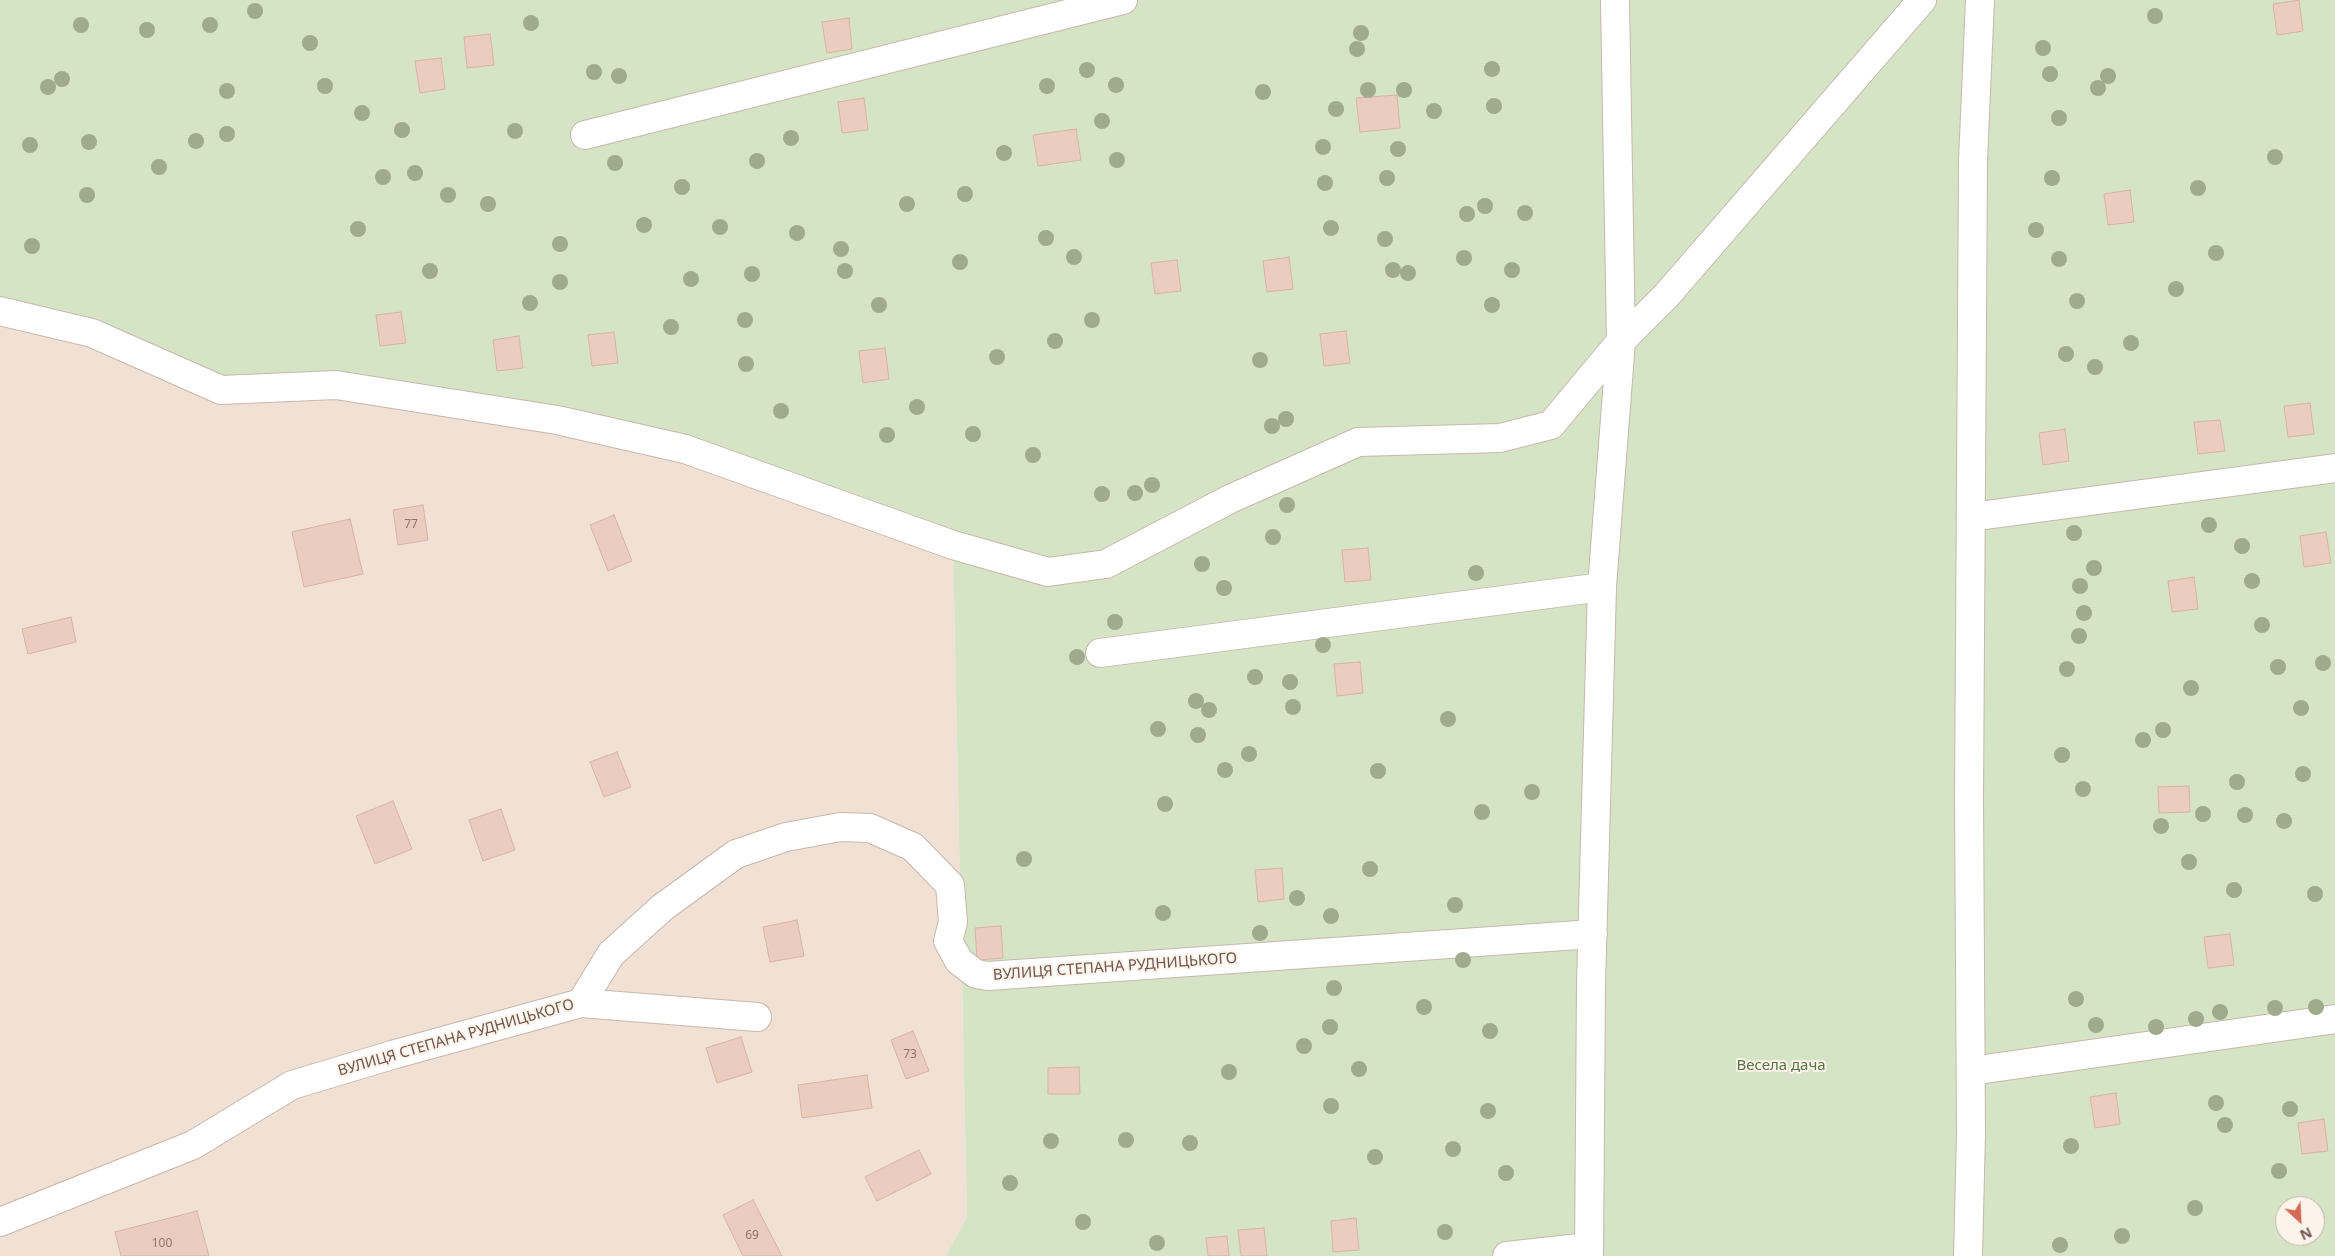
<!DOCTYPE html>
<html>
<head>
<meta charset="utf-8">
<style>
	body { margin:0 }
	#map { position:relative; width:2335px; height:1256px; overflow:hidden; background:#f9efe5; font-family:"Noto Sans",sans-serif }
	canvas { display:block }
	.north { position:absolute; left:2275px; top:1196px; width:50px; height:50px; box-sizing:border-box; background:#fcf4ea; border:1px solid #c3b5ac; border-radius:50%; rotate:155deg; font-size:14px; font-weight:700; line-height:20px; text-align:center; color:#6e564e }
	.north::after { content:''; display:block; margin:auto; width:18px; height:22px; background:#d46959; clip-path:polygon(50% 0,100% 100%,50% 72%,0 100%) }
</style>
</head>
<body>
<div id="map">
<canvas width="2335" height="1256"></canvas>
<div class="north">N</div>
</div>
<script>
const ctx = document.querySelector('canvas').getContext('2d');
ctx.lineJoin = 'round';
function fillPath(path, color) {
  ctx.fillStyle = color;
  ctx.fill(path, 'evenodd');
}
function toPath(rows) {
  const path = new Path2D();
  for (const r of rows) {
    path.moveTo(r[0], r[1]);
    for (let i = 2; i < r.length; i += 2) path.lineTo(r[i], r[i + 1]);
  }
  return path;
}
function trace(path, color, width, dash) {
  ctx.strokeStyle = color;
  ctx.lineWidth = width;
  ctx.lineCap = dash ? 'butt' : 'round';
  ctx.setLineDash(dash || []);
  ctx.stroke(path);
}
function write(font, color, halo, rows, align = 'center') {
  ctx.font = font + ' "Noto Sans",sans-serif';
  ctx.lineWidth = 4;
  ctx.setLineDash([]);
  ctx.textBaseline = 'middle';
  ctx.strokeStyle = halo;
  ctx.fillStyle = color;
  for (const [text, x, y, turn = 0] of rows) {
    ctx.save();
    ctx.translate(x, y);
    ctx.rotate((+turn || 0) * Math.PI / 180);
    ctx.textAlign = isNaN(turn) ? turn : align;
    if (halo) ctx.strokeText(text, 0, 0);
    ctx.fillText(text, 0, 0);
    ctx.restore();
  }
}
const residential = toPath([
	[0,311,336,385,557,420,953,545,967,1218,946,1256,0,1256]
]);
const green = toPath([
	[0,0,2335,0,2335,1256,946,1256,967,1217,953,545,685,449,336,385,221,390,0,311],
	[2285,1206,2315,1206,2315,1236,2285,1236]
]);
const building = toPath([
	[2299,0,2303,31,2277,35,2273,4,2299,0],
	[849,18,852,49,827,53,822,22,849,18],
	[490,34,494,65,467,68,464,37,490,34],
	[441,58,445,89,420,93,415,61,441,58],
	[1397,95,1400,128,1360,132,1356,98,1397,95],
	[864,98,868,130,842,133,838,102,864,98],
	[1076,129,1081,160,1038,166,1033,135,1076,129],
	[2130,190,2134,222,2108,225,2104,194,2130,190],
	[1289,257,1293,289,1267,292,1263,261,1289,257],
	[1177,260,1181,291,1155,294,1151,263,1177,260],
	[401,312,406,343,380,346,376,315,401,312],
	[1346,331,1350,363,1324,366,1320,334,1346,331],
	[614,332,618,363,592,366,588,335,614,332],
	[519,336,523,368,497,371,493,340,519,336],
	[885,348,889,379,863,383,859,351,885,348],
	[2310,403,2314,434,2288,437,2284,406,2310,403],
	[2220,420,2225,451,2198,454,2194,422,2220,420],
	[2065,429,2069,461,2043,465,2039,433,2065,429],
	[423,505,428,540,398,545,393,510,423,505],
	[614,515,632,561,608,571,590,525,614,515],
	[350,519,363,574,304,587,292,532,350,519],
	[2326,532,2331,563,2304,567,2300,536,2326,532],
	[1368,548,1371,580,1345,582,1342,550,1368,548],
	[2194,577,2198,609,2172,612,2168,581,2194,577],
	[71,617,76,642,28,654,22,629,71,617],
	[1360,662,1363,693,1337,696,1334,664,1360,662],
	[617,752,631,787,604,797,590,762,617,752],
	[2189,786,2190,812,2159,813,2158,787,2189,786],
	[393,801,412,849,375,864,356,816,393,801],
	[501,809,515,850,483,861,469,820,501,809],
	[1282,868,1284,899,1258,902,1255,870,1282,868],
	[797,920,804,956,770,962,763,927,797,920],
	[1001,926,1003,958,977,960,975,928,1001,926],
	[2230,934,2234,965,2208,968,2204,937,2230,934],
	[913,1031,929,1071,906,1079,891,1040,913,1031],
	[741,1037,752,1072,717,1083,706,1048,741,1037],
	[1079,1067,1080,1094,1048,1094,1048,1068,1079,1067],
	[867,1075,872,1108,802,1118,798,1085,867,1075],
	[2116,1093,2120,1124,2095,1128,2090,1097,2116,1093],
	[2324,1119,2328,1151,2302,1154,2298,1123,2324,1119],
	[919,1150,931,1174,877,1201,865,1177,919,1150],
	[753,1200,782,1256,743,1256,723,1215,753,1200],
	[197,1211,209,1256,121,1256,115,1232,197,1211],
	[1356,1218,1359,1250,1333,1252,1331,1221,1356,1218],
	[1264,1228,1267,1256,1241,1256,1238,1230,1264,1228],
	[1227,1236,1229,1256,1208,1256,1206,1238,1227,1236]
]);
const minor = toPath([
	[585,135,1123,0],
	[0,311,92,333,221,390,336,385,557,420,685,449,953,545,1048,572,1106,564,1230,499,1358,442,1500,438,1551,425,1621,341,1666,296,1922,0],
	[1971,517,2335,468],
	[1100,653,1602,587],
	[581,1003,757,1017],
	[1971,1071,2335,1019],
	[0,1222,193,1145,292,1085,392,1055,581,1003,611,954,663,907,736,854,786,837,840,827,870,828,913,847,950,885,953,922,948,941,959,961,976,974,988,976,1593,934],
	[1507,1256,1589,1247],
	[1589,1256,1591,985,1602,587,1621,341,1615,0],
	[1968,1256,1971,1133,1969,798,1973,161,1980,0]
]);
const trees = [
	[255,11],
	[2155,16],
	[531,23],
	[81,25],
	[210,25],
	[147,30],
	[1361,33],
	[310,43],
	[2043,48],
	[1357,49],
	[1492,69],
	[1087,70],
	[594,72],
	[2050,74],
	[619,76],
	[2108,76],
	[62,79],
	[1116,85],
	[325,86],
	[1047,86],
	[48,87],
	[2098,88],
	[1368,90],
	[1404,90],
	[227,91],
	[1263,92],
	[1494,106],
	[1336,109],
	[1434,111],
	[362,113],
	[2059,118],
	[1102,121],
	[402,130],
	[515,131],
	[227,134],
	[791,138],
	[196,141],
	[89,142],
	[30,145],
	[1323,147],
	[1398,149],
	[1004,153],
	[2275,157],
	[1117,160],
	[757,161],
	[615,163],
	[159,167],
	[415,173],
	[383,177],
	[1387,178],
	[2052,178],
	[1325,183],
	[682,187],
	[2198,188],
	[965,194],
	[87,195],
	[448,195],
	[488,204],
	[907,204],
	[1485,206],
	[1525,213],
	[1467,214],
	[644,225],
	[720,227],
	[1331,228],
	[358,229],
	[2036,230],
	[797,233],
	[1046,238],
	[1385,239],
	[560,244],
	[32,246],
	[841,249],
	[2216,253],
	[1074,257],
	[1464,258],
	[2059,259],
	[960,262],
	[1393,270],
	[1512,270],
	[430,271],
	[845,271],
	[1408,273],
	[752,274],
	[691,279],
	[560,282],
	[2176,289],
	[2077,301],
	[530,303],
	[879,305],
	[1492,305],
	[745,320],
	[1092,320],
	[671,327],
	[1055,341],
	[2131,343],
	[2066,354],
	[997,357],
	[1260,360],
	[746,364],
	[2095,367],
	[917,407],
	[781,411],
	[1286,419],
	[1272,426],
	[973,434],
	[887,435],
	[1033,455],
	[1152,485],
	[1135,493],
	[1102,494],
	[1287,505],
	[2209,525],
	[2074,533],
	[1273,537],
	[2242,546],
	[1202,564],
	[2094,568],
	[1476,573],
	[2252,581],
	[2080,586],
	[1224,588],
	[2084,613],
	[1115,622],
	[2262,625],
	[2079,636],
	[1323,645],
	[1077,657],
	[2323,663],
	[2278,667],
	[2067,669],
	[1255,677],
	[1290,682],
	[2191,688],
	[1196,701],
	[1293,707],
	[2301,708],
	[1209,710],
	[1448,719],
	[1158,729],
	[2163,730],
	[1198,735],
	[2143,740],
	[1249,754],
	[2062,755],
	[1225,770],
	[1378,771],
	[2303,774],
	[2237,782],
	[2083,789],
	[1532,792],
	[1165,804],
	[1482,812],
	[2203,814],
	[2245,815],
	[2284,821],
	[2161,826],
	[1024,859],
	[2189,862],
	[1370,869],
	[2234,890],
	[2315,894],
	[1297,898],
	[1455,905],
	[1163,913],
	[1331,916],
	[1260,933],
	[1463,960],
	[1334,988],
	[2076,999],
	[1424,1007],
	[2316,1007],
	[2275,1008],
	[2220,1012],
	[2196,1019],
	[2096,1025],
	[1330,1027],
	[2156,1027],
	[1490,1031],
	[1304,1046],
	[1359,1069],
	[1229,1072],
	[2216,1103],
	[1331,1106],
	[2290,1109],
	[1488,1111],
	[2225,1125],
	[1126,1140],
	[1051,1141],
	[1190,1143],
	[2071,1146],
	[1453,1149],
	[1375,1157],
	[2279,1171],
	[1506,1173],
	[1010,1183],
	[2195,1208],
	[1083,1222],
	[1445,1232],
	[2122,1236],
	[1157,1243],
	[2060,1245]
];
const numberNames = [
	["77",411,525],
	["73",910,1055],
	["69",752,1236],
	["100",162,1244]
];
const streetNames = [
	["ВУЛИЦЯ СТЕПАНА РУДНИЦЬКОГО",1115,967,-4],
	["ВУЛИЦЯ СТЕПАНА РУДНИЦЬКОГО",456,1038,-16]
];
const parkNames = [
	["Весела дача",1781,1066]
];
fillPath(residential, '#f0e1d4');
fillPath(green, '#d5e4c5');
fillPath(building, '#ebcdc0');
trace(building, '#dbb3a3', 1);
trace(minor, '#c8b7ad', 30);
trace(minor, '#fff', 28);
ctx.fillStyle = '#a0ab8e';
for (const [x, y] of trees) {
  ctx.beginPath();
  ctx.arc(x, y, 8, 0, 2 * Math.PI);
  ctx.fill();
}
write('12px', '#8d746a', null, numberNames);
write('15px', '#6e564e', '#fcf4ea', streetNames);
write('15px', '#587347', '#fcf4ea', parkNames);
</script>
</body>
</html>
